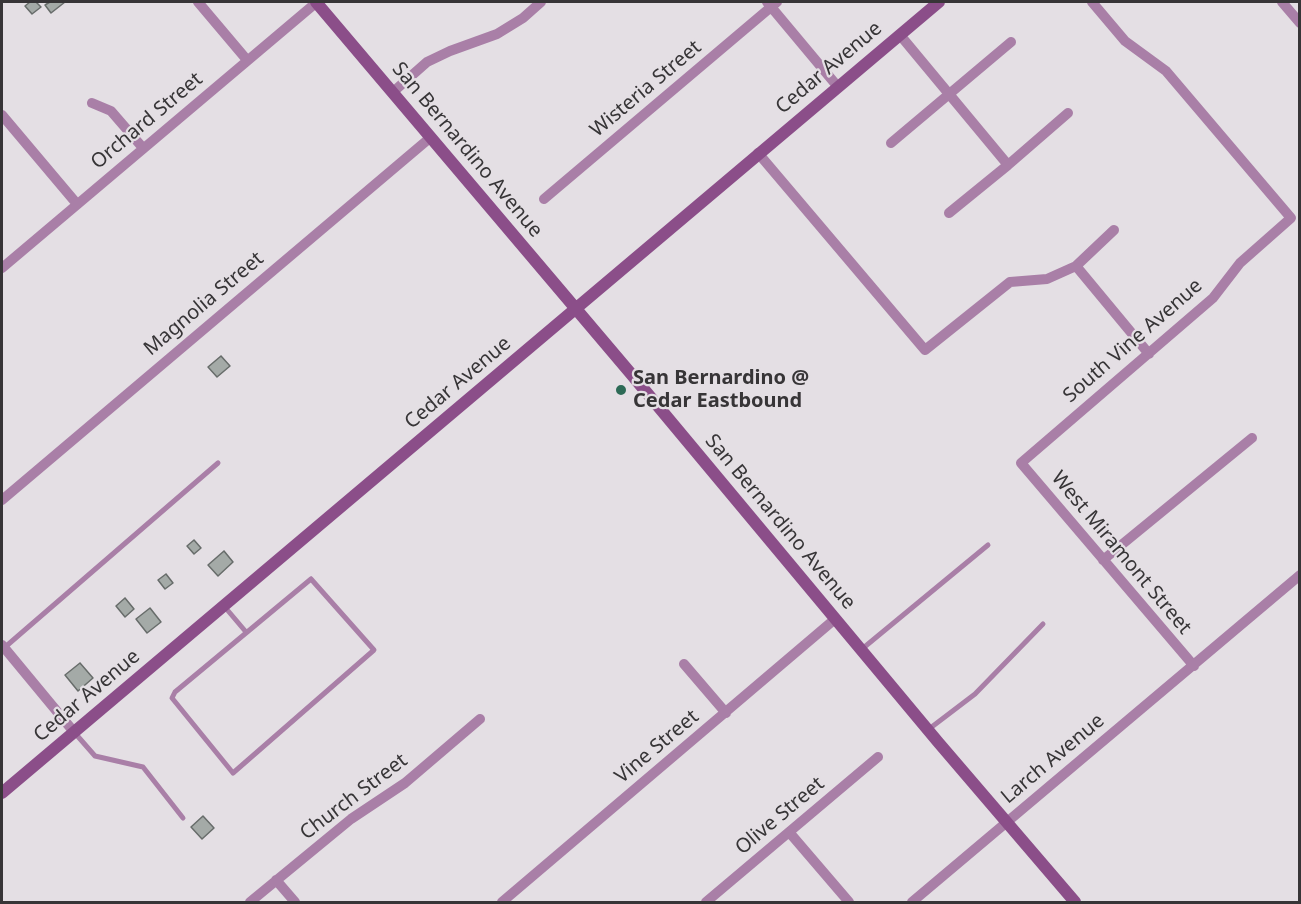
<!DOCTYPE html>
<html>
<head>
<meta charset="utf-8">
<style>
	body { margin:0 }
	#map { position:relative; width:1301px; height:904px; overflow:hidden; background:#e4dfe4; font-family:"Noto Sans",sans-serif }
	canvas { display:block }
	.frame { position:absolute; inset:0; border:3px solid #373537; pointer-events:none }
</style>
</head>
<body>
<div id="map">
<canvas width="1301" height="904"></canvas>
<div class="frame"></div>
</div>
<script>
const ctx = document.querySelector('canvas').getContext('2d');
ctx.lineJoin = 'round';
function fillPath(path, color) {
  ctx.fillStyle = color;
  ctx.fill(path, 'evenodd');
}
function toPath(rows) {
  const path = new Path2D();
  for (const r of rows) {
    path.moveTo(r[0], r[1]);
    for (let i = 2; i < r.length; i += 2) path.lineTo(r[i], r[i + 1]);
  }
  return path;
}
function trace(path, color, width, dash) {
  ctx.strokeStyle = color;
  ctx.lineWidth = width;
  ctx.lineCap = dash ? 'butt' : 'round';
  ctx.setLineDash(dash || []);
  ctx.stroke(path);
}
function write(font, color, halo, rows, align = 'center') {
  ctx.font = font + ' "Noto Sans",sans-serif';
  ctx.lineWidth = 4.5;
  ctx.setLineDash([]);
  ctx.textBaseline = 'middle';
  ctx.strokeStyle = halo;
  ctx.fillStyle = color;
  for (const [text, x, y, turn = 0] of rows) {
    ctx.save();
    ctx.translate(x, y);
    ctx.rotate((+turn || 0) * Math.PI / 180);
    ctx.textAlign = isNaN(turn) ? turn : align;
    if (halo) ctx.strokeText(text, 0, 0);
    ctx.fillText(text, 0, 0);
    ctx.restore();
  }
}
const building = toPath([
	[30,2,36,2,41,7,32,14,25,6,30,2],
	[50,2,65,2,51,13,45,5,50,2],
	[221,356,230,366,217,377,208,367,221,356],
	[194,540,201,548,194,554,187,546,194,540],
	[224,551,233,562,218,576,208,565,224,551],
	[166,574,173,583,165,589,158,580,166,574],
	[125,598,134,609,125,617,116,606,125,598],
	[150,608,161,622,147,633,136,619,150,608],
	[80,663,93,678,78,691,65,675,80,663],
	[203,816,214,828,202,839,191,827,203,816]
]);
const service = toPath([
	[311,579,374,650,233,773,172,698,175,692,311,579],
	[224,606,246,632],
	[4,648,218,463],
	[862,649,988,545],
	[929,729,975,694,1043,624],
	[74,732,95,756,143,767,183,818]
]);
const minor = toPath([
	[198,2,247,60],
	[767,2,838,87],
	[1092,2,1125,41,1166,71,1291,218,1240,263,1213,298,1021,463,1194,666],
	[1282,2,1300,23],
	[900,35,1008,165,1068,113],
	[393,92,427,62,450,51,497,34,523,18,541,2],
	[92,103,111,111,143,148],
	[2,115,77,204],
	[891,143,1011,42],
	[758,153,925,350,1010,282,1047,279,1076,266,1114,230],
	[544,199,777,2],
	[949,213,1008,165],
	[1076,266,1149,354],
	[2,268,317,2],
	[2,500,431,137],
	[1103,560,1252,438],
	[2,645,74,732],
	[684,664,726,713],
	[789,832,849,902],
	[276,880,295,902],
	[250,902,351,819,405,783,480,719],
	[502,902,835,619],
	[706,902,878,757],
	[912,902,1300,575]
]);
const secondary = toPath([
	[316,2,632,375,938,742,1075,902],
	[2,793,939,2]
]);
const markers = [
	[621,390,6,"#2d6a56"]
];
const streetNames = [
	["Cedar Avenue",829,68,-40],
	["Wisteria Street",646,89,-40],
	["Orchard Street",147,121,-40],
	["San Bernardino Avenue",467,150,50],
	["Magnolia Street",204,304,-40],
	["South Vine Avenue",1133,341,-41],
	["Cedar Avenue",458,383,-40],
	["San Bernardino Avenue",780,522,50],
	["West Miramont Street",1121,553,50],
	["Cedar Avenue",87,696,-40],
	["Vine Street",657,747,-40],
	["Larch Avenue",1053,759,-40],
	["Church Street",354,797,-37],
	["Olive Street",780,816,-40]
];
const poiNames = [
	["San Bernardino @",633,378],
	["Cedar Eastbound",633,401]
];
fillPath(building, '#a4aaa7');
trace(building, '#676c6a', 1.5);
trace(service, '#a97fa7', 5);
trace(minor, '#a97fa7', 10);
trace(secondary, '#8b4e89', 12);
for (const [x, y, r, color] of markers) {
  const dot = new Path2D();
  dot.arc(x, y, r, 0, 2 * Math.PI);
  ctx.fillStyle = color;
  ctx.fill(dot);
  trace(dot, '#e4dfe4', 2);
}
write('20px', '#373537', '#e4dfe4', streetNames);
write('bold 20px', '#373537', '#e4dfe4', poiNames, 'left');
</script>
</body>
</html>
